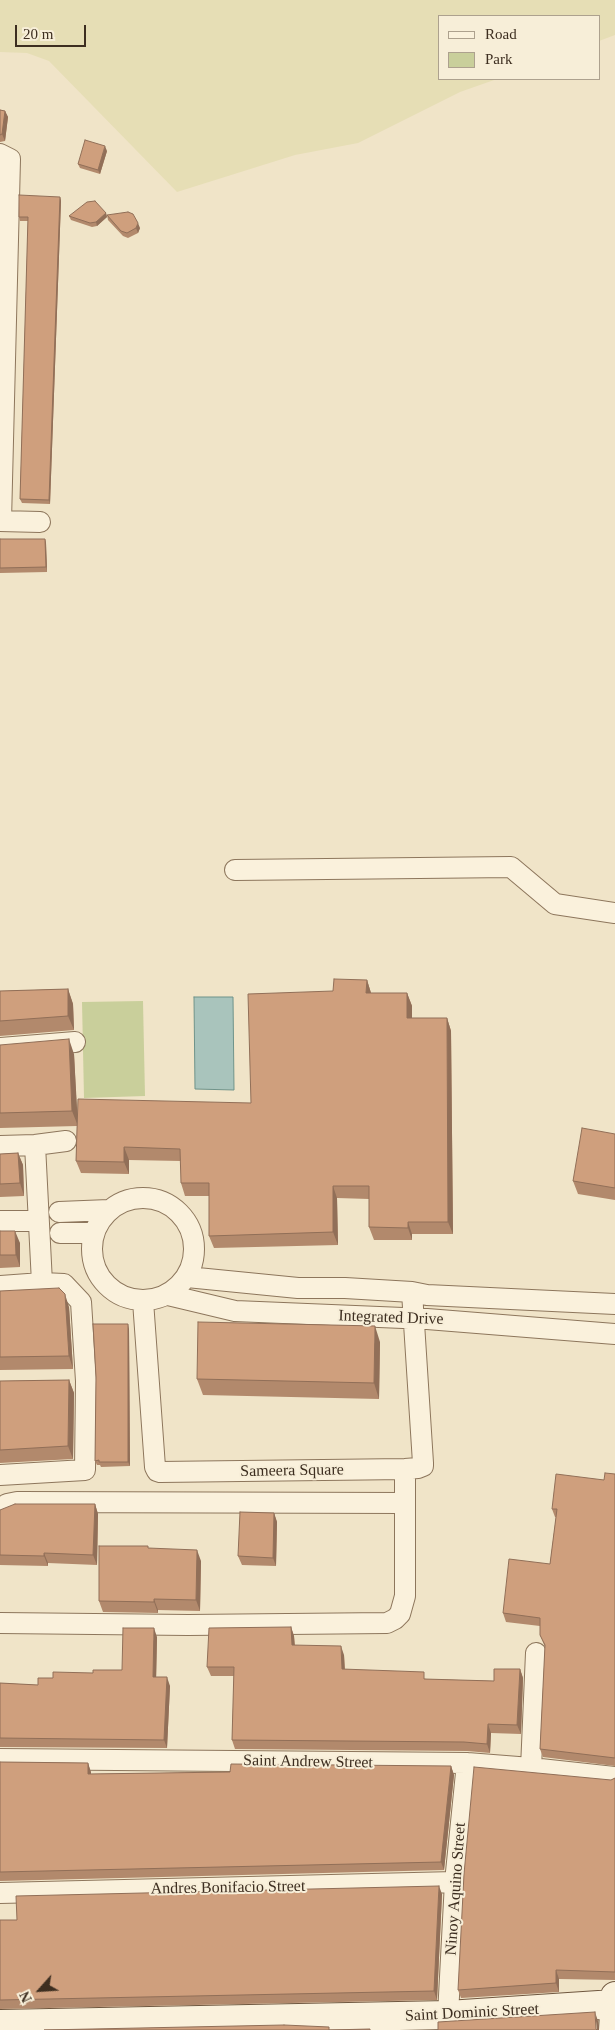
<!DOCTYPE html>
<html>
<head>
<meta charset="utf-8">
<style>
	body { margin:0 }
	#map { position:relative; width:615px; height:2030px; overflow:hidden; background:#f0e4c8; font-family:Georgia,serif }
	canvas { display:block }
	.legend { position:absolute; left:438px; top:15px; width:162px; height:65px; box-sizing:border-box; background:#f7eed8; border:1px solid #ada18e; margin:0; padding:6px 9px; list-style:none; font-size:15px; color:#3d2e20 }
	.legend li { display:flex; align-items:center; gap:10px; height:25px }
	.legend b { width:25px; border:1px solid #ada18e }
	.north { position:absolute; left:15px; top:1965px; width:50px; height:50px; -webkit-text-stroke:4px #f7eed8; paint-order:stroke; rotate:244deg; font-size:14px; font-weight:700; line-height:20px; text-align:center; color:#3d2e20 }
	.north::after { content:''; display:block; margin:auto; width:18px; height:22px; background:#3d2e20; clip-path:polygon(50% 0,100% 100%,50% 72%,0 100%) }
	.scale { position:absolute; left:15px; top:25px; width:71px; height:22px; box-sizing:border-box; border:2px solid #3d2e20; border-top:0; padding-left:6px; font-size:15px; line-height:18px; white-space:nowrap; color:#3d2e20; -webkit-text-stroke:4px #f7eed8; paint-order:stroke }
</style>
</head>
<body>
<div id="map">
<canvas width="615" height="2030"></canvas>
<ul class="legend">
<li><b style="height:6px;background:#faf1dc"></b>Road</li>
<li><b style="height:14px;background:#c9cf9b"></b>Park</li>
</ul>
<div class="north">N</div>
<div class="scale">20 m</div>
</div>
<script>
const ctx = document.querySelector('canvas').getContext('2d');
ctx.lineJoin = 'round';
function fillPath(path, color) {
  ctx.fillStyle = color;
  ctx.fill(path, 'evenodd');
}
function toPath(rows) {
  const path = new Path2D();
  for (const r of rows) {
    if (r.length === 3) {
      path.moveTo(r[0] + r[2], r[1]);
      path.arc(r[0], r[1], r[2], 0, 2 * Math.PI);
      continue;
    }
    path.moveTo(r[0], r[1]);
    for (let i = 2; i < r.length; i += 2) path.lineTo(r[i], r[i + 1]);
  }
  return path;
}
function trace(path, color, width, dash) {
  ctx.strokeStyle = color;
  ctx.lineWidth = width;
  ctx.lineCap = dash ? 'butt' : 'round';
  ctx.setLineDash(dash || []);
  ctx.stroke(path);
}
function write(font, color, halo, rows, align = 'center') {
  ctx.font = font + ' Georgia,serif';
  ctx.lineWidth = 4;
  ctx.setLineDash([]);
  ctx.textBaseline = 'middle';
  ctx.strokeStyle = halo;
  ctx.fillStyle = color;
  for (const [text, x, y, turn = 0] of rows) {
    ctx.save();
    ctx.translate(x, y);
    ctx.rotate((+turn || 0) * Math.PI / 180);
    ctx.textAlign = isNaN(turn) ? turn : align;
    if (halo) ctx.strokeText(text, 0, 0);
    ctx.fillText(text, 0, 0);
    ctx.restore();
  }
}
const farmland = toPath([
	[0,0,615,0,615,35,599,41,599,16,439,16,439,79,497,79,460,92,358,143,295,155,177,192,49,61,27,53,0,52]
]);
const green = toPath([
	[143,1001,145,1096,84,1098,82,1002]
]);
const water = toPath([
	[194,997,233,997,234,1090,195,1089,194,997]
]);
const street = toPath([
	[0,154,10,159,1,521],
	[0,521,40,522],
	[235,870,511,867,555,904,615,913],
	[0,1048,75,1042],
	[35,1145,42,1283],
	[0,1146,35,1145,66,1141],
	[143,1249,51],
	[59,1212,109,1210],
	[0,1221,37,1221],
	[60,1233,93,1233],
	[187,1277,298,1288,345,1288,412,1292,427,1295,615,1304],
	[0,1286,42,1283,64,1284,81,1302,86,1381,85,1470,0,1475],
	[168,1295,235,1311,427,1319,615,1334],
	[143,1301,155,1467,157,1471,160,1472,405,1469,418,1468,423,1466,423,1463,412,1292],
	[0,1509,7,1504,17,1502,405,1503],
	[0,1623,188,1625,387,1623,395,1619,400,1614,405,1596,405,1469],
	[0,1759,467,1763,531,1768,615,1777],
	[531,1768,536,1653],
	[0,1893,455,1882],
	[448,2015,455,1882,467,1763]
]);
const secondary = toPath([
	[0,2024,448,2015,614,2004],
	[613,2030,615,1996]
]);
const wall = toPath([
	[0,110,5,111,8,117,5,141,0,142],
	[107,151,100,174,80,168,78,164],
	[60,197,61,201,50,504,22,503,20,499,28,221,20,221,19,217],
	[106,213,107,217,97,226,92,227,71,220,69,216],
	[107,215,140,228,138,233,128,238,123,236,108,220],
	[0,539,45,539,46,543,47,572,0,573],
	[367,980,371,993,407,993,412,1006,412,1018,447,1018,451,1031,453,1234,412,1234,412,1240,374,1240,369,1227,369,1199,337,1198,338,1245,214,1248,209,1236,209,1196,185,1196,181,1183,181,1161,129,1160,129,1174,81,1173,76,1161,77,1126,0,1128,0,1045,74,1054,77,1114,251,1103,333,991],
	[68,989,73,1004,74,1030,0,1036,0,991],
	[615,1134,615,1200,578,1194,573,1181],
	[18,1153,23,1165,24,1196,0,1197,0,1154],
	[0,1231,20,1243,20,1267,0,1268],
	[0,1291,69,1307,73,1369,0,1370],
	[129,1329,130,1466,101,1467,100,1465,97,1465,95,1461],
	[380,1342,379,1399,203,1395,197,1379],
	[69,1380,74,1393,73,1459,0,1463,0,1381],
	[615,1474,615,1766,543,1757,540,1749,545,1647,540,1635,540,1626,506,1622,503,1613,550,1564,556,1517,555,1517,552,1509],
	[95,1504,98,1514,97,1565,48,1563,48,1566,0,1565,0,1510],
	[274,1513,277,1522,276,1566,242,1565,238,1556],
	[149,1548,201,1561,200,1611,158,1610,158,1613,103,1612,99,1601],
	[291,1627,294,1636,295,1645,344,1655,345,1669,427,1679,494,1681,520,1669,523,1678,521,1734,491,1733,490,1753,467,1751,235,1749,232,1740,234,1676,211,1676,207,1667],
	[157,1637,156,1677,170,1686,167,1748,0,1747,0,1683,38,1685,53,1678,93,1673,122,1670],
	[0,1762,88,1763,91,1774,230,1772,451,1766,454,1775,444,1870,0,1881],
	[615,1778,615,1980,559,1979,559,1992,461,1998,458,1990,611,1780],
	[442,1894,437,2000,0,2009,0,1920,17,1920]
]);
const shadedWall = toPath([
	[5,111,8,117,5,141,2,134],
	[105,146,107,151,100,174,98,170],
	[60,197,61,201,50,504,49,500],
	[106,213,107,217,97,226,96,222],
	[138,223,140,228,138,233,136,228],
	[45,539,46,543,47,572,46,567],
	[367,980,371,993,366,993],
	[68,989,73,1004,74,1030,68,1016],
	[407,993,412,1006,412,1031,407,1018],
	[447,1018,451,1031,453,1234,448,1222],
	[69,1039,74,1054,78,1126,72,1111],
	[124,1147,129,1160,129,1174,124,1162],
	[18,1153,23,1165,24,1196,20,1183],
	[333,1186,337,1198,338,1245,333,1232],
	[408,1222,412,1234,412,1240,408,1228],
	[15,1231,20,1243,20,1267,16,1255],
	[65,1294,69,1307,73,1369,69,1356],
	[128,1324,129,1329,130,1466,128,1462],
	[375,1326,380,1342,379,1399,374,1383],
	[69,1380,74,1393,73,1459,68,1446],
	[95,1504,98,1514,97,1565,93,1555],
	[274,1513,277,1522,276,1566,273,1558],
	[197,1550,201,1561,200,1611,196,1600],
	[44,1553,48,1563,48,1566,44,1556],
	[154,1599,158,1610,158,1613,154,1602],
	[291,1627,294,1636,295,1654,292,1645],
	[154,1628,157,1637,156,1685,153,1677],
	[341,1646,344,1655,345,1678,342,1669],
	[520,1669,523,1678,521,1734,517,1725],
	[167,1677,170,1686,167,1748,164,1740],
	[488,1724,491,1733,490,1753,487,1744],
	[88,1763,91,1772,91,1783,88,1774],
	[451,1766,454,1775,444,1870,441,1862],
	[439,1886,442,1894,437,2000,434,1991],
	[556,1970,559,1979,559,1992,556,1983],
	[595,2012,598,2021,599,2030,597,2030]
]);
const building = toPath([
	[0,110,5,111,2,134,0,135,0,110],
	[85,140,105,146,98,170,78,164,85,140],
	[19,195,60,197,49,500,20,499,28,217,19,217,19,195],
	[95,201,106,213,96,222,90,223,69,216,87,202,95,201],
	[128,212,133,214,138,223,136,228,127,233,121,231,107,215,128,212],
	[0,539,45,539,46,567,0,568,0,539],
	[334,979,367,980,366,993,407,993,407,1018,447,1018,448,1222,408,1222,408,1228,369,1227,369,1186,333,1186,333,1232,209,1236,209,1183,181,1183,180,1149,124,1147,124,1162,76,1161,78,1099,251,1103,248,994,333,991,334,979],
	[68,989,68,1016,0,1021,0,991,68,989],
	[69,1039,72,1111,0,1113,0,1045,69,1039],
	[582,1128,615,1134,615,1188,573,1181,582,1128],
	[18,1153,20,1183,0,1184,0,1154,18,1153],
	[0,1231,15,1231,16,1255,0,1255,0,1231],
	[59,1288,65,1294,69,1356,0,1357,0,1291,59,1288],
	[198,1322,375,1326,374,1383,197,1379,198,1322],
	[93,1324,128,1324,128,1462,99,1462,99,1460,95,1461,96,1377,93,1324],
	[69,1380,68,1446,0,1450,0,1381,69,1380],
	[605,1473,615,1474,615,1758,540,1749,545,1645,540,1635,540,1618,503,1613,509,1559,550,1564,557,1509,552,1509,556,1474,604,1480,605,1473],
	[15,1504,95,1504,93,1555,44,1553,44,1556,0,1555,0,1510,15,1504],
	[240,1512,274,1513,273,1558,238,1556,240,1512],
	[99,1546,148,1546,148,1548,197,1550,196,1600,154,1599,154,1602,99,1601,99,1546],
	[291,1627,292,1645,341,1646,342,1669,424,1672,424,1679,494,1681,494,1669,520,1669,517,1725,488,1724,487,1744,464,1742,232,1740,234,1667,207,1667,209,1628,291,1627],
	[123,1628,154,1628,153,1677,167,1677,164,1740,0,1738,0,1683,38,1685,38,1678,53,1678,53,1672,93,1673,93,1670,122,1670,123,1628],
	[0,1762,88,1763,88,1774,230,1772,231,1764,451,1766,441,1862,0,1872,0,1762],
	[474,1767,611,1780,615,1778,615,1972,556,1970,556,1983,458,1990,464,1874,474,1767],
	[439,1886,434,1991,0,2000,0,1920,17,1920,16,1896,439,1886],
	[595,2012,596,2029,597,2030,438,2030,438,2022,595,2012],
	[284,2025,329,2027,329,2030,370,2029,370,2030,44,2030,284,2025]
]);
const streetNames = [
	["Integrated Drive",391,1318,2],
	["Sameera Square",292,1471,-1],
	["Saint Andrew Street",308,1762,1],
	["Andres Bonifacio Street",228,1888,-1],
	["Ninoy Aquino Street",456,1889,-86],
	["Saint Dominic Street",472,2013,-3]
];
fillPath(farmland, '#e6deb5');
fillPath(green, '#c9cf9b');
fillPath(water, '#a9c4bc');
trace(water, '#6f938a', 1);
trace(street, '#8d765c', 22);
trace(secondary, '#6f573f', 30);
trace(street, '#faf1dc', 20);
trace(secondary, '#faf1dc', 28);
fillPath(wall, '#b2896c');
fillPath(shadedWall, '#916f58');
fillPath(building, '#cf9f7d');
trace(building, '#916f58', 1);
write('16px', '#3d2e20', '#f7eed8', streetNames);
</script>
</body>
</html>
